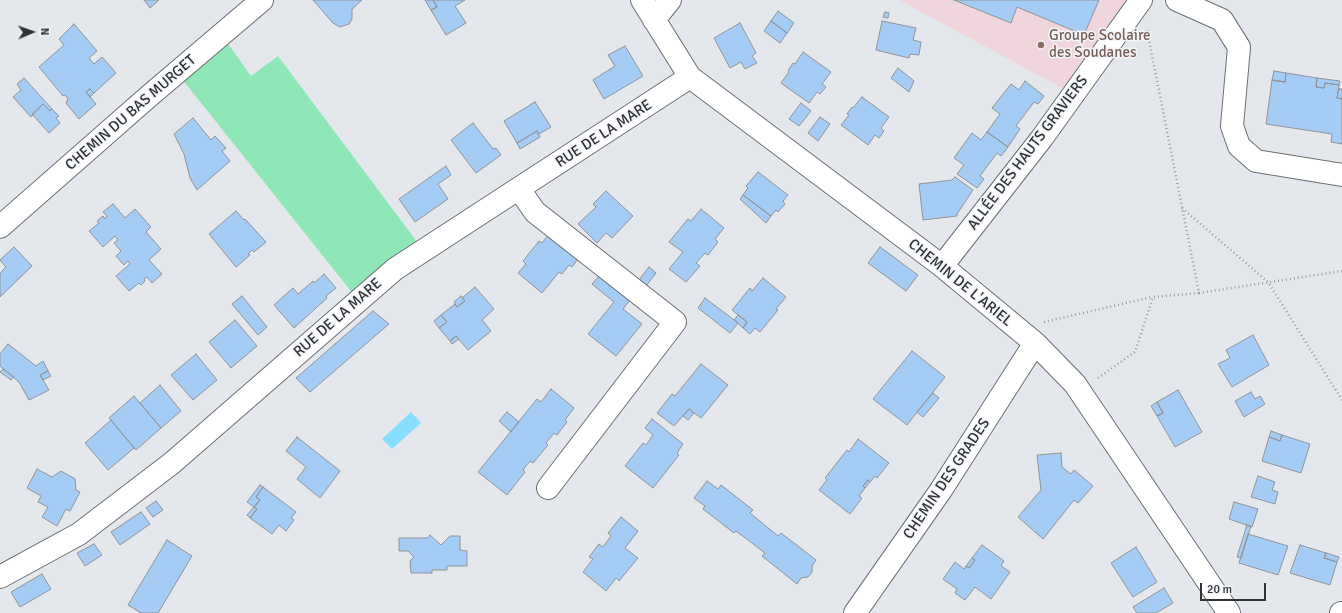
<!DOCTYPE html>
<html>
<head>
<meta charset="utf-8">
<style>
	body { margin:0 }
	#map { position:relative; width:1342px; height:613px; overflow:hidden; background:#e4e8ec; font-family:Signika,sans-serif }
	canvas { display:block }
	.north { position:absolute; left:12px; top:12px; width:40px; height:40px; -webkit-text-stroke:3px #f2f5f9; paint-order:stroke; rotate:88deg; font-size:11px; font-weight:700; line-height:16px; text-align:center; color:#303133 }
	.north::after { content:''; display:block; margin:auto; width:14px; height:18px; background:#303133; clip-path:polygon(50% 0,100% 100%,50% 72%,0 100%) }
	.scale { position:absolute; left:1200px; top:583px; width:66px; height:18px; box-sizing:border-box; border:2px solid #303133; border-top:0; padding-left:5px; font-size:12px; line-height:14px; white-space:nowrap; color:#303133; -webkit-text-stroke:3px #f2f5f9; paint-order:stroke }
</style>
</head>
<body>
<div id="map">
<canvas width="1342" height="613"></canvas>
<div class="north">N</div>
<div class="scale">20 m</div>
</div>
<script>
const ctx = document.querySelector('canvas').getContext('2d');
ctx.lineJoin = 'round';
function fillPath(path, color) {
  ctx.fillStyle = color;
  ctx.fill(path, 'evenodd');
}
function toPath(rows) {
  const path = new Path2D();
  for (const r of rows) {
    path.moveTo(r[0], r[1]);
    for (let i = 2; i < r.length; i += 2) path.lineTo(r[i], r[i + 1]);
  }
  return path;
}
function trace(path, color, width, dash) {
  ctx.strokeStyle = color;
  ctx.lineWidth = width;
  ctx.lineCap = dash ? 'butt' : 'round';
  ctx.setLineDash(dash || []);
  ctx.stroke(path);
}
function write(font, color, halo, rows, align = 'center') {
  ctx.font = font + ' Signika,sans-serif';
  ctx.lineWidth = 3;
  ctx.setLineDash([]);
  ctx.textBaseline = 'middle';
  ctx.strokeStyle = halo;
  ctx.fillStyle = color;
  for (const [text, x, y, turn = 0] of rows) {
    ctx.save();
    ctx.translate(x, y);
    ctx.rotate((+turn || 0) * Math.PI / 180);
    ctx.textAlign = isNaN(turn) ? turn : align;
    if (halo) ctx.strokeText(text, 0, 0);
    ctx.fillText(text, 0, 0);
    ctx.restore();
  }
}
const education = toPath([
	[899,0,1133,0,1066,90]
]);
const green = toPath([
	[226,41,251,76,278,56,418,243,354,295,182,79]
]);
const water = toPath([
	[411,412,421,423,392,449,382,439]
]);
const building = toPath([
	[144,0,159,0,150,8,144,0],
	[313,0,362,0,352,9,352,19,349,24,340,27,333,23,313,0],
	[425,0,433,0,437,7,431,10,425,0],
	[433,0,465,0,455,6,466,23,446,35,431,10,437,7,433,0],
	[954,0,1099,0,1084,35,1017,7,1011,23,954,0],
	[778,11,794,23,787,33,771,21,778,11],
	[885,12,889,13,888,18,883,17,885,12],
	[771,21,787,33,780,43,764,31,771,21],
	[882,21,916,28,913,40,921,42,919,55,910,54,909,58,876,50,882,21],
	[740,23,756,53,752,56,757,63,745,69,741,62,730,68,714,38,740,23],
	[74,24,97,51,89,58,94,64,102,57,116,73,94,93,90,89,86,92,96,104,79,119,66,103,68,99,65,95,63,96,39,67,64,45,59,39,74,24],
	[625,46,643,76,604,99,593,80,615,66,608,55,625,46],
	[803,52,831,72,822,84,826,87,820,94,817,92,809,103,781,83,789,72,788,71,793,63,795,64,803,52],
	[898,68,914,81,909,92,891,78,898,68],
	[1274,71,1286,73,1285,82,1272,80,1274,71],
	[1286,73,1317,78,1316,87,1324,88,1325,83,1339,85,1337,98,1342,99,1342,144,1331,142,1332,134,1266,124,1272,80,1285,82,1286,73],
	[24,78,52,109,50,111,43,104,31,117,13,97,21,90,17,84,24,78],
	[1317,78,1340,81,1339,85,1325,83,1324,88,1316,87,1317,78],
	[1025,81,1044,96,1038,104,1034,102,1016,126,1020,129,1008,147,987,132,1000,114,992,108,1011,84,1019,90,1025,81],
	[90,89,94,93,90,97,86,92,90,89],
	[1339,89,1342,89,1342,99,1337,98,1339,89],
	[862,97,889,117,881,128,884,131,879,138,875,135,868,145,841,125,849,115,847,114,852,107,853,108,862,97],
	[535,102,551,127,539,134,537,131,517,143,504,121,535,102],
	[801,103,811,111,799,126,789,119,801,103],
	[43,104,50,111,52,109,59,116,56,118,60,123,49,133,32,114,43,104],
	[820,117,830,124,818,141,808,133,820,117],
	[193,118,211,140,215,136,226,148,222,151,230,161,197,190,190,178,184,154,174,134,193,118],
	[473,123,493,149,496,148,501,155,476,173,451,140,473,123],
	[537,131,540,137,520,149,517,143,537,131],
	[987,132,1008,147,1001,156,997,153,980,176,984,179,977,188,957,174,964,165,954,158,972,133,981,140,987,132],
	[446,166,451,175,438,184,448,199,415,222,399,199,446,166],
	[758,172,788,195,783,201,785,204,778,212,776,210,771,216,743,195,748,188,746,186,758,172],
	[955,177,973,190,957,214,957,216,923,220,919,184,952,180,955,177],
	[606,191,633,216,612,238,606,233,597,243,578,224,596,207,593,204,606,191],
	[743,195,771,216,766,223,740,199,743,195],
	[113,204,125,218,135,209,151,227,146,232,161,249,149,260,162,274,152,283,147,277,144,279,145,281,141,285,139,283,129,291,116,276,130,264,128,261,124,265,116,256,121,251,114,243,118,240,115,236,103,247,89,231,99,223,97,221,103,216,105,219,107,216,103,212,113,204],
	[701,209,724,228,715,239,718,242,708,255,705,253,696,263,700,266,686,282,669,269,683,252,669,242,688,219,691,221,701,209],
	[236,211,244,220,245,219,266,242,254,252,252,250,248,254,250,255,236,267,209,234,236,211],
	[549,234,578,259,572,267,569,265,562,274,559,272,542,293,518,273,526,264,523,261,539,241,542,243,549,234],
	[14,247,32,266,0,297,0,273,6,267,0,260,14,247],
	[880,247,918,275,906,291,868,263,880,247],
	[649,267,656,273,646,286,639,280,649,267],
	[324,274,336,288,326,296,327,298,294,328,274,305,293,288,298,294,313,281,314,283,324,274],
	[600,275,630,300,623,309,642,324,616,356,588,334,614,302,592,284,600,275],
	[763,278,786,297,776,309,778,310,760,332,755,328,750,334,743,328,747,322,732,310,750,288,752,291,763,278],
	[475,287,494,309,482,320,491,331,468,350,456,336,450,341,439,328,447,322,441,315,455,304,457,307,465,301,462,298,475,287],
	[242,296,267,327,258,335,232,304,242,296],
	[461,296,465,301,457,307,454,302,461,296],
	[705,298,738,323,730,333,698,308,705,298],
	[373,311,389,324,310,392,296,378,373,311],
	[441,315,447,322,439,328,434,321,441,315],
	[738,315,747,322,743,328,734,320,738,315],
	[235,320,257,346,231,368,209,342,235,320],
	[1253,335,1269,365,1232,387,1218,364,1230,358,1226,350,1253,335],
	[456,336,459,339,452,344,450,341,456,336],
	[8,344,36,366,43,361,48,371,40,375,49,390,29,400,19,382,0,366,0,354,8,344],
	[912,351,945,377,907,425,873,399,912,351],
	[196,354,217,380,193,400,171,375,196,354],
	[701,364,728,385,701,418,689,409,674,426,657,413,672,394,675,396,701,364],
	[3,369,14,377,11,380,0,372,3,369],
	[48,371,51,376,43,380,40,375,48,371],
	[160,385,181,411,161,428,140,403,160,385],
	[551,389,574,408,565,420,567,422,557,435,554,433,546,443,548,445,533,463,530,461,523,470,525,472,507,495,478,472,537,399,541,402,551,389],
	[1178,390,1202,432,1175,447,1157,416,1163,413,1157,402,1178,390],
	[1251,392,1255,399,1260,396,1265,404,1244,417,1235,401,1251,392],
	[933,393,939,398,923,417,917,412,933,393],
	[134,396,161,428,136,450,109,418,134,396],
	[1157,402,1163,413,1157,416,1151,406,1157,402],
	[689,409,694,413,688,420,683,416,689,409],
	[507,412,519,422,511,432,499,421,507,412],
	[652,419,683,444,677,453,679,455,653,488,625,466,643,443,646,445,653,435,645,428,652,419],
	[111,420,134,448,108,470,85,443,111,420],
	[1271,431,1282,435,1280,441,1269,437,1271,431],
	[1282,435,1310,444,1301,473,1262,461,1269,437,1280,441,1282,435],
	[297,437,340,471,320,498,297,479,306,467,286,451,297,437],
	[858,439,889,463,877,478,875,476,870,482,868,480,863,486,865,488,859,496,862,498,850,514,819,490,827,480,825,478,847,450,849,452,858,439],
	[1061,453,1062,467,1071,474,1074,470,1093,486,1078,503,1074,500,1043,539,1018,517,1041,490,1037,455,1061,453],
	[37,469,52,477,61,471,75,479,76,490,80,492,70,511,66,509,57,526,42,517,48,507,38,502,41,496,27,488,37,469],
	[1258,476,1275,482,1272,490,1278,492,1275,504,1251,497,1258,476],
	[868,480,870,482,865,488,863,486,868,480],
	[707,481,718,489,721,485,753,510,750,513,778,536,781,533,816,560,812,566,812,572,808,577,801,578,797,584,762,556,765,553,736,531,734,533,703,509,705,506,694,498,707,481],
	[260,485,263,487,256,497,260,500,254,507,247,502,260,485],
	[263,487,296,512,291,518,294,520,286,531,279,525,272,534,250,518,257,509,254,507,260,500,256,497,263,487],
	[156,501,163,510,153,517,146,508,156,501],
	[1234,502,1258,509,1252,527,1229,519,1234,502],
	[254,507,257,509,250,518,247,515,254,507],
	[141,512,150,524,120,545,111,532,141,512],
	[621,517,638,531,625,548,638,558,619,581,616,578,606,591,583,572,593,559,589,557,599,544,603,547,611,536,608,533,621,517],
	[1247,525,1251,526,1241,558,1237,557,1247,525],
	[1248,534,1288,546,1278,575,1239,563,1248,534],
	[430,535,441,545,450,536,460,536,460,550,467,551,467,566,447,566,447,570,432,570,432,573,411,573,410,561,414,557,408,551,399,551,399,538,428,538,430,535],
	[167,540,192,556,158,613,141,613,128,605,167,540],
	[94,544,102,555,85,566,77,553,94,544],
	[982,545,1004,561,1001,566,1010,572,991,599,975,587,965,600,955,593,957,589,943,579,955,562,964,569,966,566,969,568,975,560,972,558,982,545],
	[1300,545,1326,553,1324,558,1337,562,1330,585,1290,573,1300,545],
	[1136,547,1157,582,1133,597,1111,563,1136,547],
	[1326,553,1339,557,1337,562,1324,558,1326,553],
	[972,558,975,560,969,568,966,566,972,558],
	[42,574,51,589,20,607,11,592,42,574],
	[1164,588,1173,603,1156,613,1137,613,1133,607,1164,588]
]);
const path = toPath([
	[1147,30,1199,293,1342,271],
	[1182,208,1268,282,1342,400],
	[1044,322,1152,297],
	[1098,378,1135,352,1153,297,1199,293]
]);
const minor = toPath([
	[642,0,690,77,942,266,1035,343,1075,384,1229,613],
	[1177,0,1222,20,1239,47,1232,126,1239,146,1256,161,1342,175],
	[654,20,670,0],
	[519,189,535,212,675,322,548,488],
	[0,227,148,97,262,0],
	[942,266,1042,138,1141,0],
	[0,577,79,534,172,463,395,269,690,77],
	[855,613,941,490,1035,343],
	[1341,613,1342,613]
]);
const markers = [
	[1041,45,4,"#8d6e63"]
];
const educationNames = [
	["Groupe Scolaire",1049,36],
	["des Soudanes",1049,53]
];
const streetNames = [
	["CHEMIN DU BAS MURGET",131,113,-41],
	["RUE DE LA MARE",604,134,-33],
	["ALLÉE DES HAUTS GRAVIERS",1028,153,-53],
	["CHEMIN DE L'ARIEL",960,283,39],
	["RUE DE LA MARE",338,318,-41],
	["CHEMIN DES GRADES",947,479,-56]
];
fillPath(education, '#f0d6dc');
fillPath(green, '#8fe7b7');
fillPath(water, '#88deff');
fillPath(building, '#a4ccf4');
trace(building, '#909397', 1);
trace(minor, '#6b6e71', 24);
trace(path, '#989b9e', 2.5, [1, 3]);
trace(minor, '#fff', 22);
for (const [x, y, r, color] of markers) {
  const dot = new Path2D();
  dot.arc(x, y, r, 0, 2 * Math.PI);
  ctx.fillStyle = color;
  ctx.fill(dot);
  trace(dot, '#f2f5f9', 1.5);
}
write('15px', '#785e54', '#f2f5f9', educationNames, 'left');
write('15px', '#303133', '#f2f5f9', streetNames);
</script>
</body>
</html>
